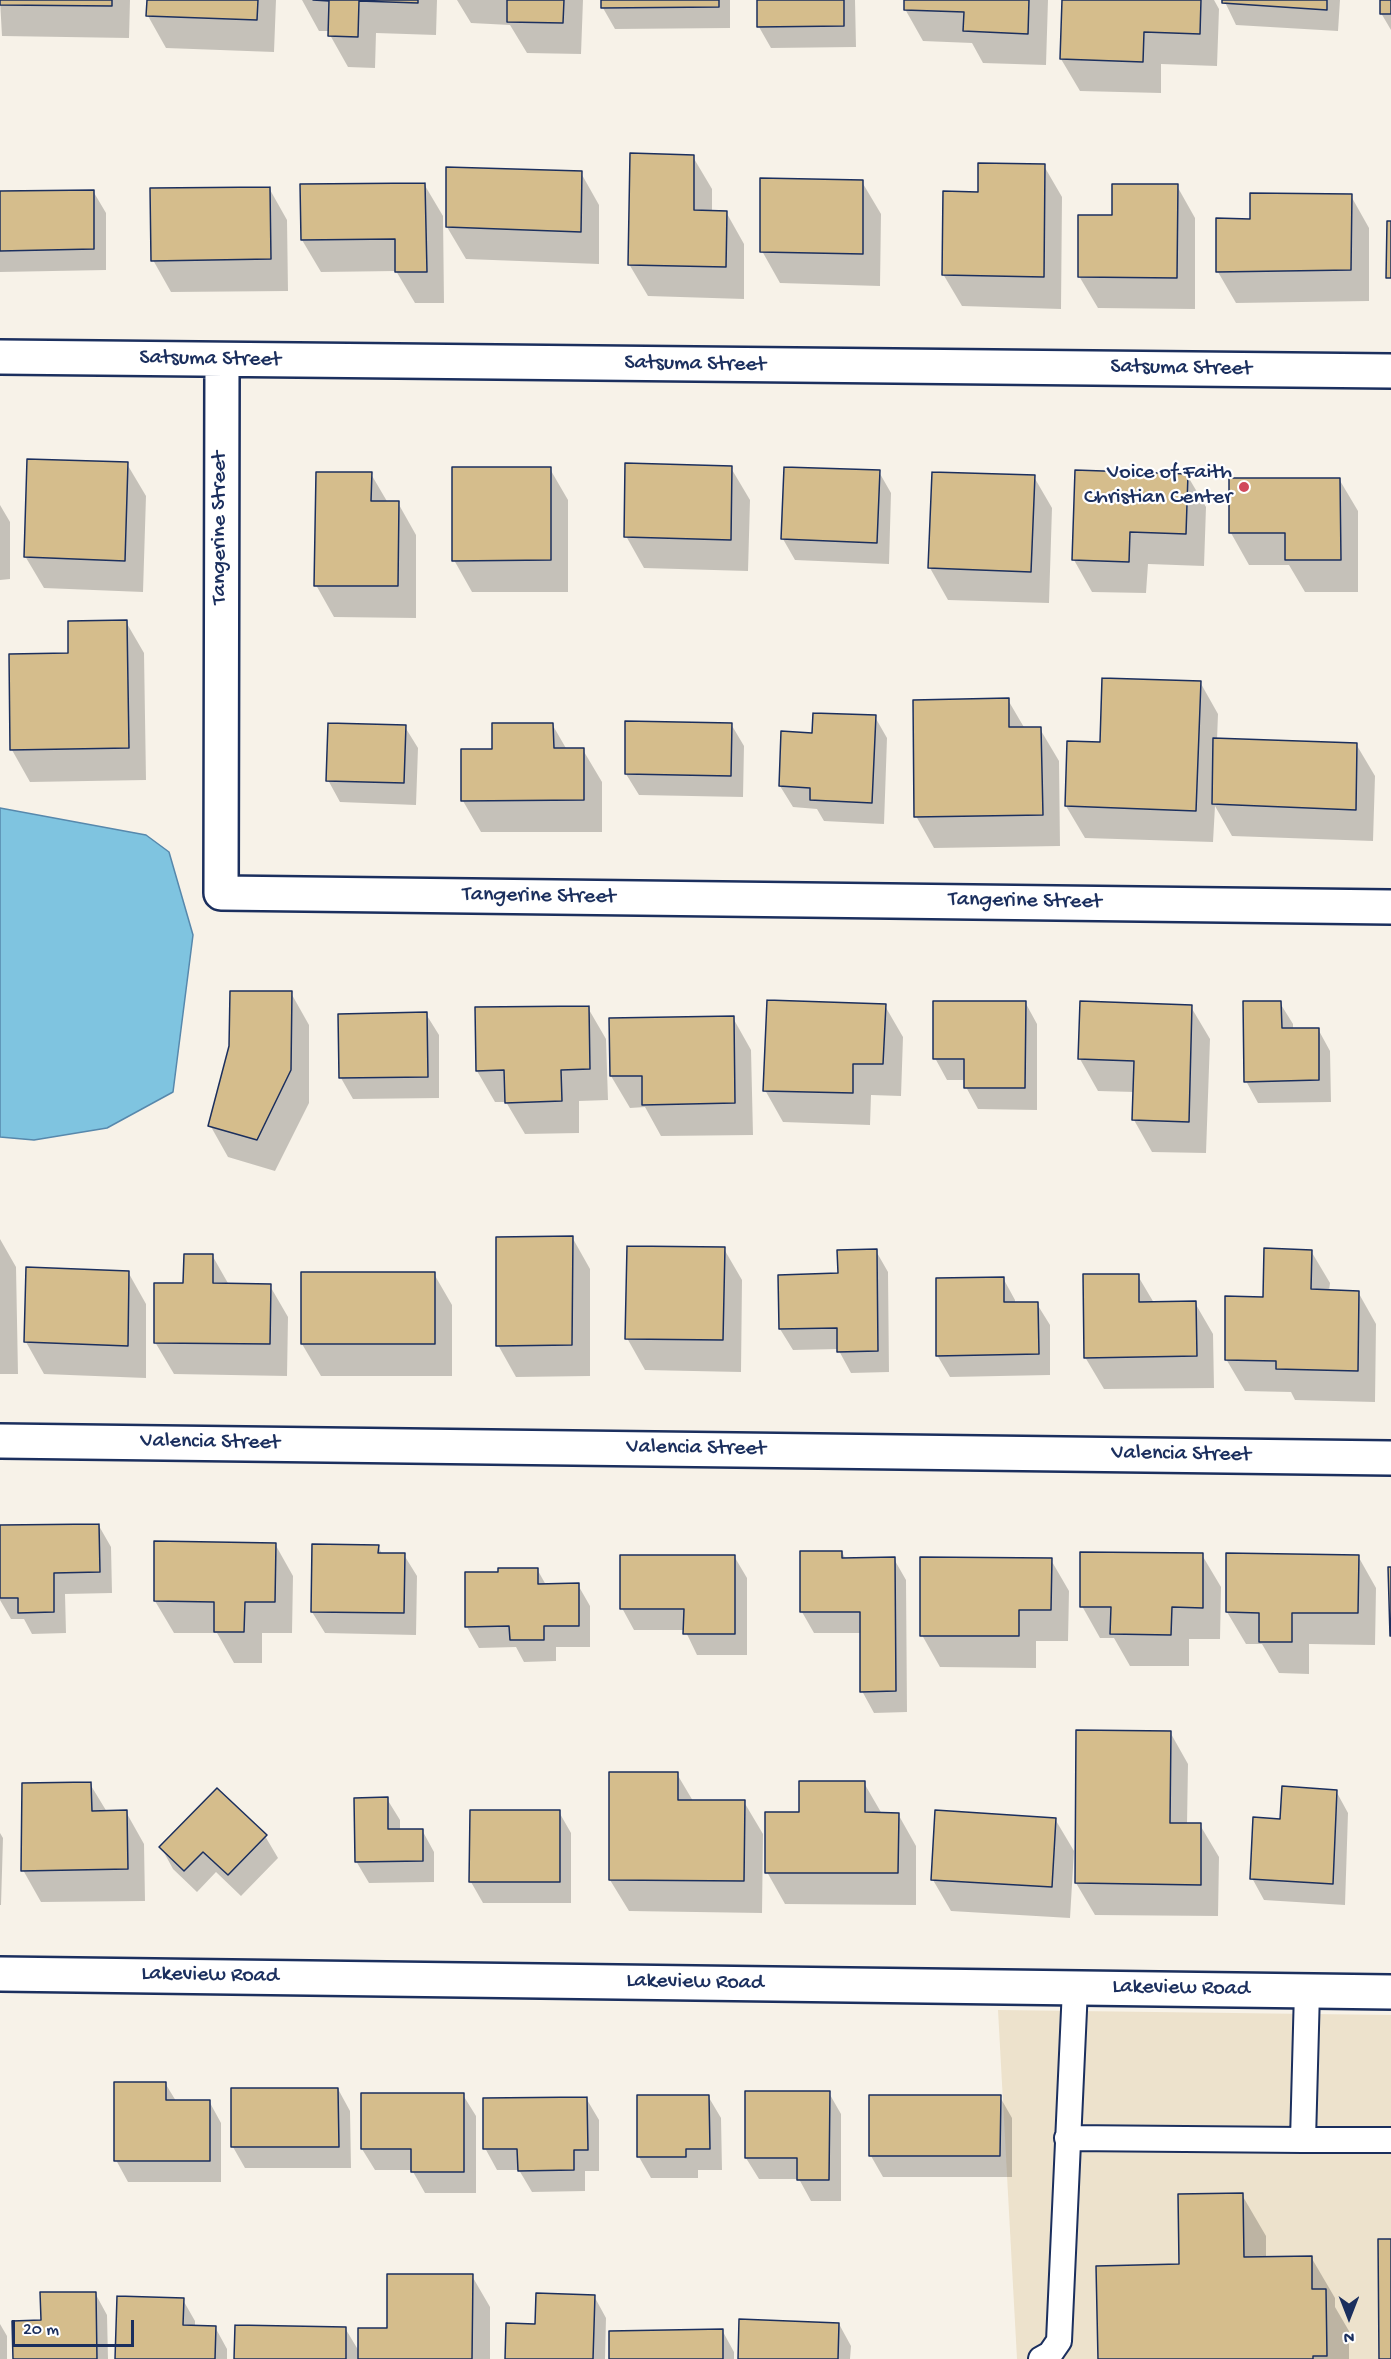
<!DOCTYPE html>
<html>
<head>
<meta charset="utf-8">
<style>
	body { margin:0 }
	#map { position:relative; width:1391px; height:2359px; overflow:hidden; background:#f7f2e8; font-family:"Gochi Hand",sans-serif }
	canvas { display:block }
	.north { position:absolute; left:1319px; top:2287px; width:60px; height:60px; -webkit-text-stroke:4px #fff; paint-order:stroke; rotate:180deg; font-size:16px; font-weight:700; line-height:24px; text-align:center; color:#1b2f5e }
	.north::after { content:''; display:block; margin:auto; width:21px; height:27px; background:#1b2f5e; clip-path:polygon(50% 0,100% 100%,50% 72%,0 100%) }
	.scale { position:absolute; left:12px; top:2320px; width:122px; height:27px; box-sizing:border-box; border:3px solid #1b2f5e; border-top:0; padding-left:8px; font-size:18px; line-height:21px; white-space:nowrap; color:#1b2f5e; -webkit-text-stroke:4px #fff; paint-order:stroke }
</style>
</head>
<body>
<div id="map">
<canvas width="1391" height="2359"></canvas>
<div class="north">N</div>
<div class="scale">20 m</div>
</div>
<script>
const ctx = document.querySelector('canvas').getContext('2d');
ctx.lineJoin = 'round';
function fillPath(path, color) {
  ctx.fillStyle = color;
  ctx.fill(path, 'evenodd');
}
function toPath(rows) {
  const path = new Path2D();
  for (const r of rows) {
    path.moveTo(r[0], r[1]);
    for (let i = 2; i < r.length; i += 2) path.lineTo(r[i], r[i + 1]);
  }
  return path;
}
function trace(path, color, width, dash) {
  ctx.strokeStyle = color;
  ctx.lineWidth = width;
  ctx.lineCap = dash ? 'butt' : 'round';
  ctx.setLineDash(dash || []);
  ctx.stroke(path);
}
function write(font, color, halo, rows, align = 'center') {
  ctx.font = font + ' "Gochi Hand",sans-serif';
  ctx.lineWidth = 4.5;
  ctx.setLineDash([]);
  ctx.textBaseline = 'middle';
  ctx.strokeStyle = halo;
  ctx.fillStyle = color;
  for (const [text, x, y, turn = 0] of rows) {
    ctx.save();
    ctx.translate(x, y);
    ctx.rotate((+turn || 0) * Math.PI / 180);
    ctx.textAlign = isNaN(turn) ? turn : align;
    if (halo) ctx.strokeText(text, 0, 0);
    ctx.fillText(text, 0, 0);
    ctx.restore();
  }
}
const built = toPath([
	[998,2010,1391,2015,1391,2359,1017,2359]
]);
const water = toPath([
	[0,808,146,835,169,852,193,935,173,1092,107,1128,34,1140,0,1137,0,808]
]);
const shadow = toPath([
	[0,0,130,0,129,38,2,36],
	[148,0,276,0,274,52,166,48,148,16],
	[302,0,437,0,436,35,376,33,375,68,348,67,330,35,330,31,319,31],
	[457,0,583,0,581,54,527,53,510,25,471,23],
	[603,0,730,0,730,28,615,29,603,8],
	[758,0,855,0,856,47,771,48,759,27],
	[905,0,1048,0,1046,65,983,63,972,43,923,41,905,9],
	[1064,0,1214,0,1219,9,1217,66,1161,64,1161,93,1080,91,1061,59],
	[1224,0,1340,0,1338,31,1236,25],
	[1382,0,1391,0,1391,30,1381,13],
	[693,157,712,189,712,212,726,212,744,244,744,299,648,296,629,264],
	[1044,166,1062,197,1061,309,962,306,943,274,979,193],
	[448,168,581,173,599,205,599,264,466,259,447,227],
	[862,182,881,214,880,286,780,283,762,251],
	[424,184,443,216,444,303,415,303,396,271,321,272,302,240],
	[1177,186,1195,218,1195,309,1098,308,1079,276],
	[269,188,287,220,288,291,171,292,153,260],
	[93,191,106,213,106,270,0,272,0,192],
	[1351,196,1369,228,1369,301,1236,303,1218,272,1252,221],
	[127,464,146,496,143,592,44,588,25,556],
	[731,468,750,500,748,571,644,568,626,536],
	[550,469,568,500,568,592,472,592,454,560],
	[879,472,891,493,889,564,795,560,783,539],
	[371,474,388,503,398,503,416,535,416,618,334,617,316,585],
	[1187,475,1206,507,1204,566,1148,564,1146,593,1092,592,1074,560],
	[1034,477,1052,508,1049,603,948,600,930,568],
	[1339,479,1358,511,1358,592,1305,592,1289,565,1249,565,1231,533],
	[0,505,10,522,10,579,0,580],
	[126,622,144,653,146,780,30,782,12,750,10,655,70,655],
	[1200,682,1218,714,1217,740,1356,744,1375,776,1373,841,1232,836,1215,806,1213,842,1085,838,1066,806,1101,744],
	[1008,700,1025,729,1040,729,1059,761,1060,846,934,848,916,816],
	[875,717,887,738,884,824,824,821,817,809,793,807,780,786,814,734],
	[552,724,567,750,583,750,602,782,602,832,481,832,463,801],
	[731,724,744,746,743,797,639,795,626,774],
	[405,727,418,748,416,805,340,802,328,780],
	[291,993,309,1025,309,1103,275,1171,228,1157,210,1125],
	[1025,1002,1037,1024,1037,1110,978,1109,966,1087,966,1080,947,1080,935,1058],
	[1082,1003,1191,1007,1210,1039,1206,1153,1152,1152,1134,1120,1135,1092,1098,1091,1080,1059],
	[1280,1003,1293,1024,1293,1029,1318,1029,1330,1051,1331,1102,1258,1103,1246,1081],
	[885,1006,903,1037,901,1096,871,1095,870,1125,783,1122,765,1090],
	[588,1008,606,1039,608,1100,579,1101,579,1133,525,1134,506,1102,495,1102,477,1071],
	[426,1014,439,1035,439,1098,353,1099,341,1078],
	[733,1018,751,1050,753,1135,661,1136,645,1107,630,1108,611,1076],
	[572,1237,590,1269,590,1376,516,1377,498,1345],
	[0,1239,16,1267,18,1374,0,1374],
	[724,1249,742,1280,741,1372,645,1370,627,1338],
	[876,1251,888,1272,889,1372,851,1373,838,1349,793,1350,780,1329,839,1275],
	[1311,1251,1330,1283,1329,1291,1358,1292,1376,1324,1375,1402,1295,1400,1291,1392,1245,1391,1226,1359,1264,1299],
	[212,1255,229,1285,270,1286,288,1317,287,1376,174,1374,155,1342,185,1285],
	[128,1272,146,1304,146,1378,44,1374,26,1342],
	[434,1274,452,1305,452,1376,321,1376,302,1344],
	[1138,1276,1154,1303,1195,1303,1213,1334,1214,1388,1104,1389,1085,1357],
	[1003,1278,1015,1300,1015,1304,1037,1304,1050,1325,1050,1375,950,1377,937,1355],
	[99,1526,111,1547,112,1593,65,1594,66,1633,32,1634,24,1619,11,1619,0,1600,0,1527],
	[275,1544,293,1576,292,1633,262,1633,262,1663,234,1663,217,1633,174,1633,155,1601],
	[378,1546,382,1554,404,1555,417,1576,416,1635,325,1633,312,1612],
	[842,1552,846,1560,894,1559,906,1580,907,1712,874,1713,862,1691,861,1633,814,1633,802,1612],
	[1202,1555,1221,1587,1220,1639,1189,1639,1189,1666,1130,1666,1114,1638,1100,1638,1082,1606],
	[734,1556,747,1578,747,1655,697,1655,685,1630,634,1630,622,1608],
	[1358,1556,1376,1588,1375,1645,1309,1644,1309,1674,1279,1673,1262,1644,1246,1644,1227,1612],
	[1051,1560,1069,1591,1068,1641,1036,1641,1036,1668,940,1667,922,1635],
	[537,1569,546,1585,578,1585,590,1606,590,1647,556,1647,556,1661,524,1662,516,1647,479,1648,467,1627,500,1574],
	[1170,1732,1188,1764,1187,1825,1200,1825,1219,1857,1218,1916,1095,1915,1076,1883],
	[677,1774,693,1801,744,1802,763,1834,762,1913,629,1911,610,1880],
	[864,1783,882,1814,898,1814,916,1846,916,1905,785,1904,767,1872,800,1813],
	[90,1784,107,1812,126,1812,144,1844,145,1901,41,1902,23,1870],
	[1336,1791,1348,1813,1345,1905,1264,1900,1252,1878,1282,1821],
	[387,1799,400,1820,400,1831,422,1830,434,1852,434,1882,369,1883,356,1861],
	[559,1812,571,1833,571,1903,483,1903,471,1882],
	[1055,1819,1074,1851,1070,1918,951,1911,933,1880],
	[0,1833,3,1838,1,1905,0,1905],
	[265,1836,278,1858,241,1896,216,1872,197,1892,173,1869,161,1847],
	[165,2083,176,2101,209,2101,221,2123,221,2182,128,2182,116,2160],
	[338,2089,350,2111,351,2168,245,2168,233,2147],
	[829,2093,841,2114,841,2201,811,2201,799,2179,759,2179,746,2158],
	[463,2095,476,2116,476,2193,425,2193,412,2170,375,2170,362,2149],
	[708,2096,721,2118,722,2170,698,2170,698,2178,651,2178,639,2157],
	[1000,2097,1012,2118,1012,2177,883,2177,871,2156],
	[586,2098,599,2120,599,2171,585,2171,585,2191,532,2192,519,2170,497,2170,485,2148],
	[1242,2195,1266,2236,1266,2258,1311,2257,1335,2298,1335,2307,1349,2331,1349,2359,1099,2359],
	[472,2276,490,2307,490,2359,236,2359,345,2328,360,2353,388,2330],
	[95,2293,107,2315,108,2359,14,2359,42,2321],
	[594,2296,606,2318,605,2359,506,2359,536,2326],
	[183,2300,195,2321,195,2327,215,2327,227,2349,227,2359,117,2359],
	[0,2324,7,2336,7,2359,0,2359],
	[839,2324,851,2346,850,2359,739,2359],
	[722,2330,734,2352,734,2359,610,2359]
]);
const building = toPath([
	[0,0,112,0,112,6,0,5,0,0],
	[147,0,258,0,257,20,146,16,147,0],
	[313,0,418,0,418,3,359,1,358,37,328,36,329,1,313,0],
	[507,0,564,0,563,23,507,22,507,0],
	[601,0,719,0,719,7,601,8,601,0],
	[757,0,844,0,844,26,757,27,757,0],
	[904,0,1029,0,1028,34,963,31,964,12,904,10,904,0],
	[1062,0,1201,0,1200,34,1144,32,1143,62,1060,59,1062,0],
	[1222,0,1327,0,1327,10,1222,3,1222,0],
	[1380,0,1391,0,1391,14,1380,14,1380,0],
	[630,153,694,155,694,210,727,211,726,267,628,265,630,153],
	[978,163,1045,164,1044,277,942,275,943,191,978,192,978,163],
	[446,167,582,171,581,232,446,227,446,167],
	[760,178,863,180,863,254,760,252,760,178],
	[425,183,427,272,395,272,395,239,301,240,300,184,425,183],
	[1112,184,1178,184,1177,278,1078,277,1078,215,1112,215,1112,184],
	[270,187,271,259,151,261,150,188,270,187],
	[94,190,94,249,0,251,0,191,94,190],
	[1250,193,1352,194,1351,270,1216,272,1216,218,1250,219,1250,193],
	[1387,221,1391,221,1391,278,1386,278,1387,221],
	[27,459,128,462,125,561,24,557,27,459],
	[625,463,732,466,731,540,624,537,625,463],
	[452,467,551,467,551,560,452,561,452,467],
	[784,467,880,470,877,543,781,539,784,467],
	[1075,470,1188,474,1186,534,1130,532,1129,562,1072,560,1075,470],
	[316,472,372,472,371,501,399,501,398,586,314,586,316,472],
	[932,472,1035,475,1031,572,928,568,932,472],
	[1229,478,1340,478,1341,560,1285,560,1285,533,1229,533,1229,478],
	[127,620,129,748,10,750,9,654,68,653,68,621,127,620],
	[1102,678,1201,681,1196,811,1065,806,1067,741,1100,742,1102,678],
	[1009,698,1009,727,1041,727,1043,815,914,817,913,700,1009,698],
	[813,713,876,715,872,803,810,800,810,788,779,786,781,731,812,733,813,713],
	[625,721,732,723,731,776,625,774,625,721],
	[328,723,406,725,404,783,326,781,328,723],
	[492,723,553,723,554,748,584,748,584,800,461,801,461,749,492,749,492,723],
	[1213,738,1357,743,1356,810,1212,804,1213,738],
	[230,991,292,991,291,1070,257,1140,208,1126,229,1046,230,991],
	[767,1000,886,1004,883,1064,853,1064,853,1093,763,1091,767,1000],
	[933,1001,1026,1001,1025,1088,964,1088,964,1059,933,1059,933,1001],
	[1080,1001,1192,1005,1189,1122,1132,1120,1134,1061,1078,1059,1080,1001],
	[1243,1001,1281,1001,1282,1028,1319,1028,1319,1080,1244,1082,1243,1001],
	[589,1006,590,1069,561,1070,562,1101,505,1103,504,1070,476,1071,475,1007,589,1006],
	[427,1012,428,1077,339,1078,338,1014,427,1012],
	[734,1016,735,1103,642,1105,642,1076,610,1076,609,1018,734,1016],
	[573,1236,572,1345,496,1346,496,1237,573,1236],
	[627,1246,725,1247,723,1340,625,1339,627,1246],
	[1264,1248,1312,1250,1311,1289,1359,1291,1358,1371,1276,1369,1276,1361,1225,1360,1225,1296,1263,1297,1264,1248],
	[877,1249,878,1351,837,1352,837,1328,779,1329,778,1275,838,1273,837,1250,877,1249],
	[184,1254,213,1254,213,1283,271,1284,270,1344,154,1343,154,1283,183,1283,184,1254],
	[26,1267,129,1271,128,1346,24,1342,26,1267],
	[301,1272,435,1272,435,1344,301,1344,301,1272],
	[1083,1274,1139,1274,1139,1302,1196,1301,1197,1356,1084,1358,1083,1274],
	[1004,1277,1004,1302,1038,1302,1039,1354,936,1356,936,1278,1004,1277],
	[99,1524,100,1572,54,1573,54,1612,18,1613,18,1598,0,1598,0,1525,99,1524],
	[154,1541,276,1543,275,1602,245,1602,244,1632,214,1632,214,1602,154,1601,154,1541],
	[312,1544,379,1545,378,1553,405,1553,404,1613,311,1612,312,1544],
	[800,1551,842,1551,842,1558,895,1557,896,1691,860,1692,860,1612,800,1612,800,1551],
	[1080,1552,1203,1553,1203,1608,1172,1607,1171,1635,1110,1634,1111,1607,1080,1607,1080,1552],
	[1226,1553,1359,1555,1358,1613,1292,1613,1292,1642,1259,1642,1259,1613,1226,1612,1226,1553],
	[620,1555,735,1555,735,1634,683,1634,684,1609,620,1609,620,1555],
	[920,1557,1052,1558,1051,1610,1019,1610,1019,1636,920,1636,920,1557],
	[1388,1567,1391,1567,1391,1636,1390,1636,1388,1567],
	[498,1568,538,1568,538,1584,579,1583,579,1626,544,1626,544,1640,510,1640,509,1626,465,1627,465,1572,498,1572,498,1568],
	[1076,1730,1171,1731,1170,1823,1201,1823,1201,1885,1075,1883,1076,1730],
	[609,1772,678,1772,678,1800,745,1800,744,1881,609,1880,609,1772],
	[799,1781,865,1781,865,1812,899,1813,898,1873,765,1873,765,1812,799,1812,799,1781],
	[91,1782,92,1811,127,1810,128,1869,21,1871,22,1783,91,1782],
	[1282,1786,1337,1790,1333,1884,1250,1879,1253,1817,1280,1819,1282,1786],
	[217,1788,267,1835,228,1875,203,1852,184,1871,159,1847,217,1788],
	[388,1797,388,1829,423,1829,423,1861,355,1862,354,1798,388,1797],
	[470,1810,560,1810,560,1882,469,1882,470,1810],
	[935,1810,1056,1818,1052,1887,931,1880,935,1810],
	[114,2082,166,2082,166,2100,210,2100,210,2161,114,2161,114,2082],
	[231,2088,338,2088,339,2147,231,2147,231,2088],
	[745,2091,830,2091,829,2180,797,2180,797,2158,745,2158,745,2091],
	[361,2093,464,2093,464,2172,411,2172,411,2149,361,2149,361,2093],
	[637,2095,709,2095,710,2149,686,2149,686,2157,637,2157,637,2095],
	[869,2095,1001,2095,1000,2156,869,2156,869,2095],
	[587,2097,588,2150,574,2150,574,2170,518,2171,517,2149,483,2149,483,2098,587,2097],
	[1243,2193,1244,2257,1312,2256,1312,2289,1326,2289,1327,2356,1313,2356,1313,2359,1098,2359,1096,2266,1179,2264,1178,2194,1243,2193],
	[1378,2239,1391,2239,1391,2359,1379,2359,1378,2239],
	[387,2274,473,2274,472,2359,358,2359,358,2328,387,2328,387,2274],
	[40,2292,96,2292,97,2359,13,2359,12,2321,41,2320,40,2292],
	[536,2293,595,2295,593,2359,505,2359,506,2323,535,2324,536,2293],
	[117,2296,184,2298,183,2325,216,2326,215,2359,115,2359,117,2296],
	[739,2319,839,2323,838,2359,738,2359,739,2319],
	[235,2325,346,2327,346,2359,234,2359,235,2325],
	[723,2329,723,2359,609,2359,609,2331,723,2329]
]);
const lane = toPath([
	[1067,2138,1303,2140,1307,1991],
	[1303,2140,1391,2140],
	[1041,2359,1050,2354,1059,2341,1075,1988]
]);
const street = toPath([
	[0,357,1391,371],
	[222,360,221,893,1391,907],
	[0,1441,1391,1458]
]);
const secondary = toPath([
	[0,1974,1391,1992]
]);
const markers = [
	[1244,487,6,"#d1495b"]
];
const streetNames = [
	["Satsuma Street",210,360,1],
	["Satsuma Street",695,365,1],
	["Satsuma Street",1181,369,1],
	["Tangerine Street",221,528,-90],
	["Tangerine Street",539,897,1],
	["Tangerine Street",1025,902,1],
	["Valencia Street",210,1443,1],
	["Valencia Street",696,1449,1],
	["Valencia Street",1181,1455,1],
	["Lakeview Road",210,1976,1],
	["Lakeview Road",695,1983,1],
	["Lakeview Road",1181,1989,1]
];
const poiNames = [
	["Voice of Faith",1232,474],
	["Christian Center",1232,499]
];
fillPath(built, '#ede2cc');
fillPath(water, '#7fc4e0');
trace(water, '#5788ac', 1.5);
fillPath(shadow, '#0003');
fillPath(building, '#d5bd8c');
trace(building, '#1b2f5e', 1.5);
trace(lane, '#1b2f5e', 28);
trace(street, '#1b2f5e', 38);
trace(secondary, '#1b2f5e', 38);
trace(lane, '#fff', 24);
trace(street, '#fff', 33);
trace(secondary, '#fff', 33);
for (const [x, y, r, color] of markers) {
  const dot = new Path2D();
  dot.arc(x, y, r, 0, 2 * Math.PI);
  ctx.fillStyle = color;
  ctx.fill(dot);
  trace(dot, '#fff', 2);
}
write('22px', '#1b2f5e', '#fff', streetNames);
write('22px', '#1b2f5e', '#fff', poiNames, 'right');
</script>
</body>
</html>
